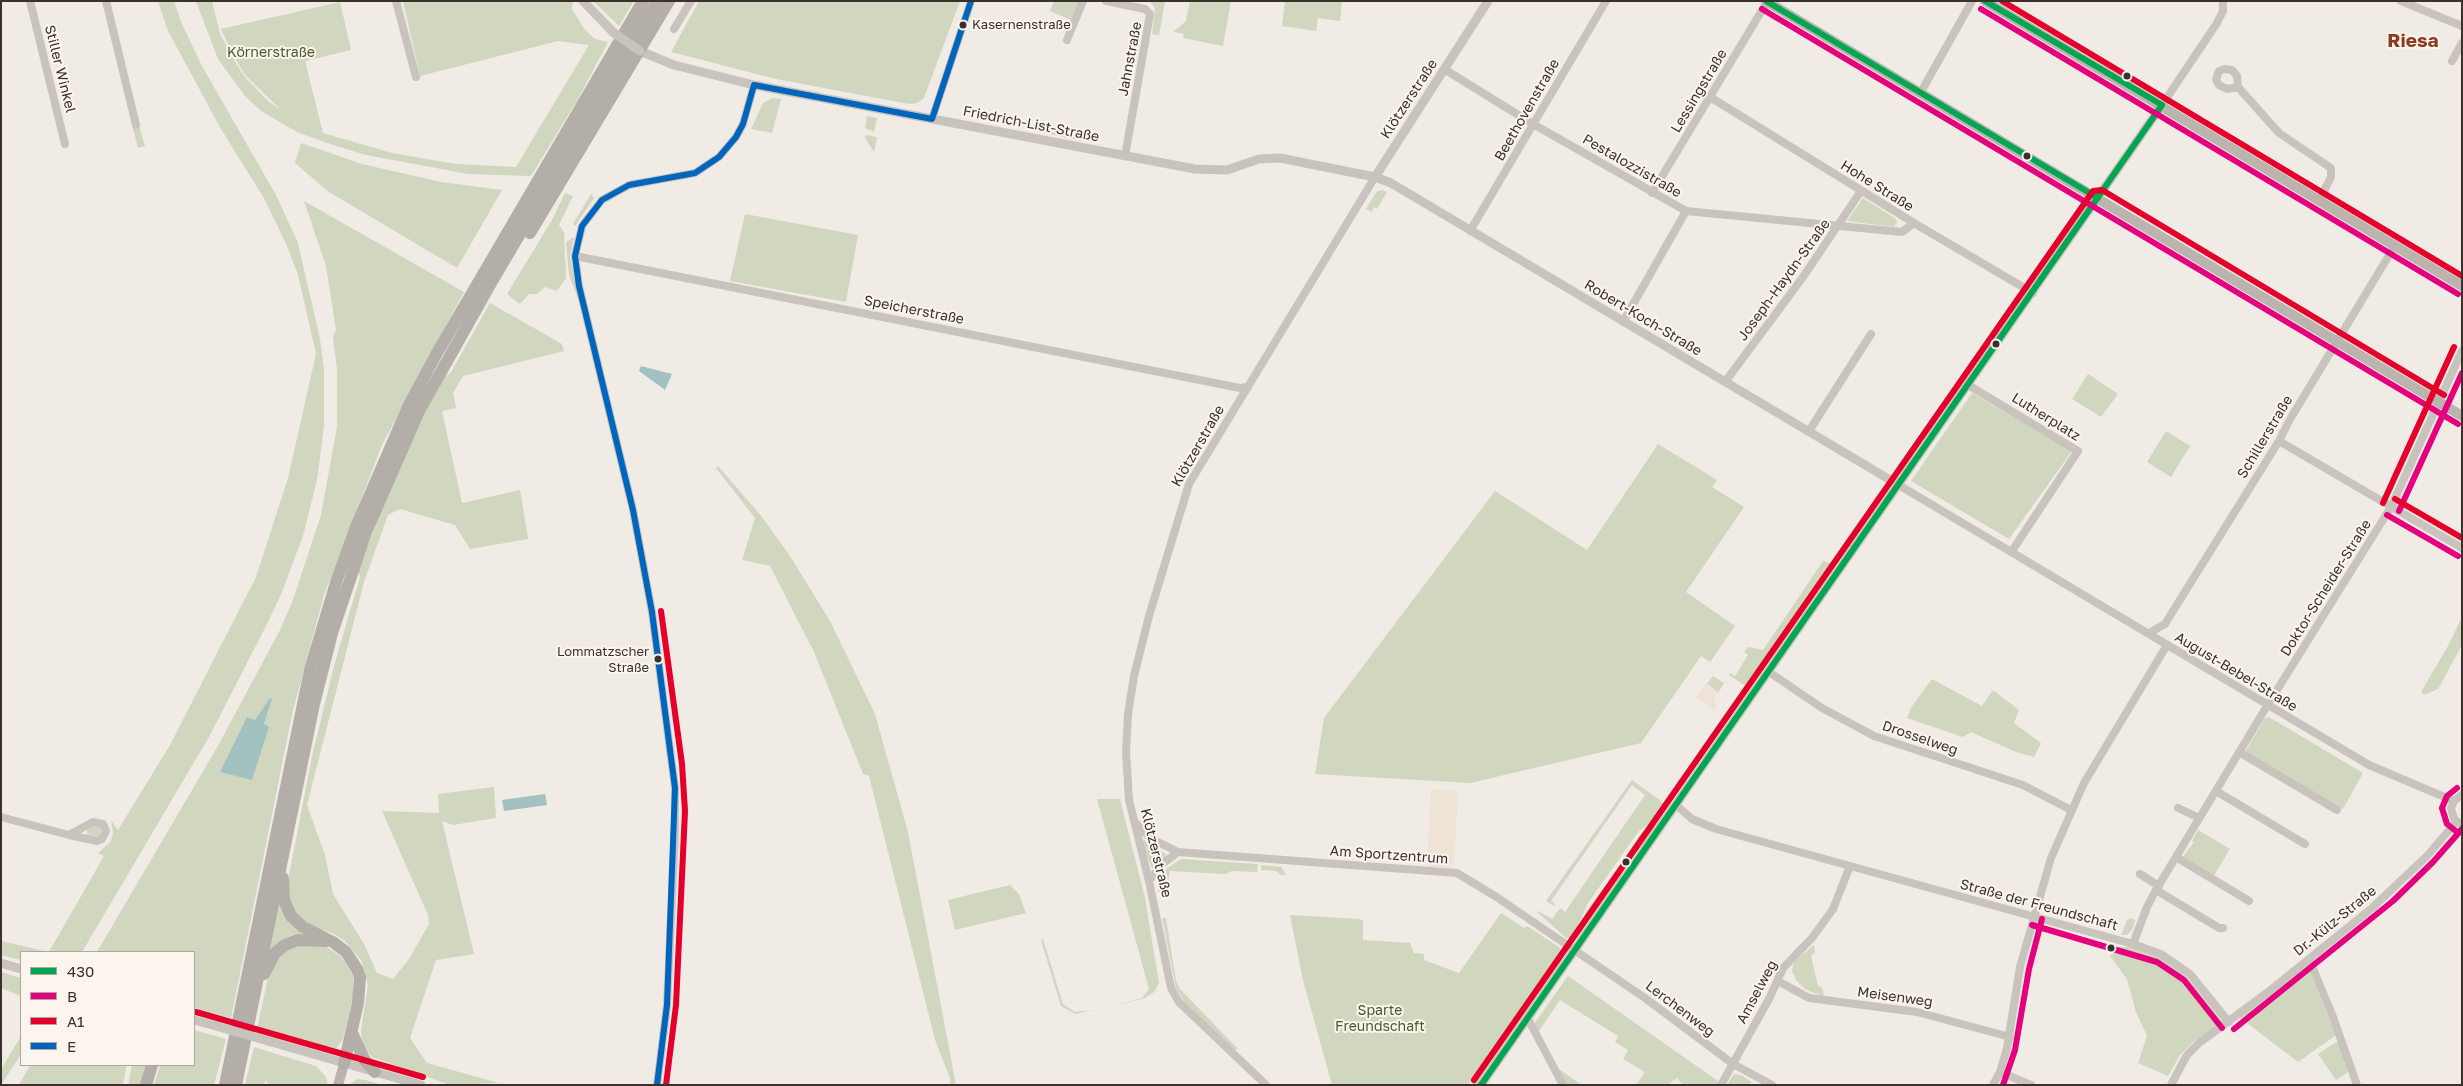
<!DOCTYPE html>
<html>
<head>
<meta charset="utf-8">
<style>
	body { margin:0 }
	#map { position:relative; width:2463px; height:1086px; overflow:hidden; background:#f0ebe5; font-family:"Golos Text",sans-serif }
	canvas { display:block }
	.frame { position:absolute; inset:0; border:2px solid #3b302b; pointer-events:none }
	.legend { position:absolute; left:20px; top:951px; width:175px; height:115px; box-sizing:border-box; background:#fbf5ee; border:1px solid #aea6a0; margin:0; padding:6px 9px; list-style:none; font-size:15px; color:#3b302b }
	.legend li { display:flex; align-items:center; gap:10px; height:25px }
	.legend b { width:25px; border:1px solid #aea6a0 }
</style>
</head>
<body>
<div id="map">
<canvas width="2463" height="1086"></canvas>
<div class="frame"></div>
<ul class="legend">
<li><b style="height:6px;background:#00a651"></b>430</li>
<li><b style="height:6px;background:#e5007d"></b>B</li>
<li><b style="height:6px;background:#e4002b"></b>A1</li>
<li><b style="height:6px;background:#0065bd"></b>E</li>
</ul>
</div>
<script>
const ctx = document.querySelector('canvas').getContext('2d');
ctx.lineJoin = 'round';
function fillPath(path, color) {
  ctx.fillStyle = color;
  ctx.fill(path, 'evenodd');
}
function toPath(rows) {
  const path = new Path2D();
  for (const r of rows) {
    path.moveTo(r[0], r[1]);
    for (let i = 2; i < r.length; i += 2) path.lineTo(r[i], r[i + 1]);
  }
  return path;
}
function trace(path, color, width, dash) {
  ctx.strokeStyle = color;
  ctx.lineWidth = width;
  ctx.lineCap = dash ? 'butt' : 'round';
  ctx.setLineDash(dash || []);
  ctx.stroke(path);
}
function write(font, color, halo, rows, align = 'center') {
  ctx.font = font + ' "Golos Text",sans-serif';
  ctx.lineWidth = 4;
  ctx.setLineDash([]);
  ctx.textBaseline = 'middle';
  ctx.strokeStyle = halo;
  ctx.fillStyle = color;
  for (const [text, x, y, turn = 0] of rows) {
    ctx.save();
    ctx.translate(x, y);
    ctx.rotate((+turn || 0) * Math.PI / 180);
    ctx.textAlign = isNaN(turn) ? turn : align;
    if (halo) ctx.strokeText(text, 0, 0);
    ctx.fillText(text, 0, 0);
    ctx.restore();
  }
}
const green = toPath([
	[158,1,174,1,181,22,202,66,276,195,298,243,320,339,324,369,324,426,317,480,303,536,282,592,268,622,209,737,82,952,21,952,21,960,1,955,1,941,49,952,104,856,98,853,111,841,113,832,111,820,118,830,170,745,256,577,288,478,316,354,298,275,287,246,265,200,221,129,168,31],
	[196,1,212,1,220,34,231,55,244,76,268,101,281,110,245,75,233,55,221,29,340,2,351,50,305,61,323,133,392,153,456,164,516,167,589,45,558,41,420,76,403,1,573,1,572,9,585,30,595,39,608,42,578,99,531,176,468,174,366,155,336,146,297,132,261,111,245,96,218,59],
	[593,1,634,1,619,26],
	[699,1,960,1,924,98,917,103,909,104,776,79,671,52],
	[1054,1,1079,1,1071,20,1050,11],
	[1150,1,1165,1,1159,35,1152,34,1155,9],
	[1190,1,1231,1,1223,46,1183,38,1184,34,1173,32,1186,21],
	[1285,1,1342,1,1340,21,1318,18,1316,31,1282,26],
	[772,98,781,99,772,133,751,129,763,103],
	[867,116,877,118,874,132,865,128],
	[139,126,145,146,138,148,133,128],
	[1036,129,1087,139,1082,141,1036,131],
	[866,135,877,137,874,152,865,138],
	[301,143,362,164,441,182,502,190,457,268,329,192,295,163],
	[1382,190,1387,192,1377,209,1374,207,1372,212,1366,209,1377,191],
	[565,193,573,196,559,225,564,232,566,278,557,291,545,287,537,294,529,294,520,304,507,294,552,220],
	[591,194,594,198,575,226,573,224],
	[1863,198,1896,219,1897,223,1894,227,1847,221],
	[304,201,464,292,382,445,324,595,293,710,231,1018,194,1008,194,952,97,952,219,744,280,630,293,600,321,515,337,427,337,369,333,337,336,330,326,266],
	[272,699,264,724,247,717,255,721],
	[745,214,858,235,846,302,730,281],
	[574,237,570,257,579,301,569,275,566,242],
	[490,303,562,344,564,351,463,376,453,393,456,408,442,411,462,503,520,490,528,539,470,549,455,525,400,509,388,515,364,582,307,805,325,855,333,894,364,944,377,973,393,979,409,959,429,924,428,915,382,811,439,813,438,794,494,787,496,818,453,825,442,821,474,954,436,960,410,1038,427,1063,499,1083,450,1085,372,1057,366,1050,362,1041,361,1031,368,985,361,960,344,940,332,933,313,927,295,913,290,902,288,881,312,756,334,666,360,577,358,572,380,513,414,434,443,378,451,372],
	[2088,374,2118,394,2101,417,2072,399],
	[1972,393,2072,451,2009,539,1911,481],
	[2166,431,2190,446,2171,477,2147,462],
	[1658,444,1717,480,1712,487,1744,507,1686,592,1735,626,1710,662,1701,656,1641,743,1470,783,1315,774,1324,718,1495,491,1587,550],
	[718,466,762,517,790,556,830,621,875,714,908,832,956,1085,950,1085,950,1078,935,1040,869,776,863,774,814,652,770,566,742,560,755,518,716,468],
	[1823,561,1833,564,1751,684,1744,685,1729,675,1730,673,1735,676,1748,655,1744,652,1748,647,1763,650],
	[2462,617,2461,647,2438,689,2424,695,2421,692,2448,646],
	[1713,676,1724,683,1717,695,1718,692,1707,684],
	[1932,679,1982,706,1992,691,1994,691,2019,710,2014,723,2041,743,2034,757,2016,752,1971,732,1963,737,1907,718,1912,706],
	[2269,717,2363,773,2343,809,2335,807,2245,752,2265,718],
	[1632,780,1661,801,1666,806,1666,808,1658,817,1639,831,1588,903,1574,934,1570,938,1566,938,1537,912,1538,911,1552,919,1560,908,1565,912,1645,795,1632,785,1551,901,1555,904,1554,906,1546,901],
	[1097,799,1120,799,1145,898,1159,983,1154,992,1145,998,1105,1008,1142,998,1149,989],
	[1661,821,1636,854,1631,848,1642,832],
	[94,826,100,827,102,830,98,837,87,834,87,830],
	[2198,830,2230,849,2213,877,2202,870,2202,868,2198,868,2182,858,2194,842,2192,841],
	[1144,840,1167,855,1152,869,1142,842],
	[1629,852,1632,856,1629,860,1626,858,1623,863,1626,866,1622,875,1579,937,1573,939,1586,912],
	[1181,859,1258,864,1257,872,1232,871,1225,874,1170,871,1166,892,1158,892,1160,878,1166,869],
	[1261,865,1281,867,1286,875,1281,875,1276,871,1261,870],
	[1010,885,1019,894,1026,913,955,930,948,900],
	[279,894,310,935,267,957],
	[1501,913,1524,928,1527,926,1559,947,1561,951,1468,1085,1332,1085,1303,980,1290,915,1360,919,1363,921,1363,940,1410,943,1414,953,1424,954,1424,960,1459,973],
	[1162,918,1166,918,1176,981,1180,989,1238,1049,1234,1050,1184,1001,1176,988],
	[2131,918,2135,920,2133,928,2127,935,2121,935,2127,920],
	[1043,939,1063,1004,1075,1012,1094,1010,1075,1014,1061,1006,1041,940],
	[1814,945,1815,952,1811,956,1818,986,1822,987,1824,997,1805,989,1796,980,1792,971,1794,962],
	[293,946,325,946,340,956,350,969,353,976,353,997,343,1039,337,1048,325,1050,257,1029,270,968,277,957],
	[2119,947,2132,947,2163,958,2180,970,2214,1006,2222,1020,2221,1024,2193,1042,2180,1055,2168,1076,2138,1063,2147,1036,2136,1012,2127,979,2110,956],
	[1559,958,1563,960,1477,1085,1471,1085],
	[2307,965,2336,1035,2298,1062,2239,1017],
	[1,972,21,978,21,996,1,988],
	[1568,976,1718,1081,1717,1085,1683,1085,1677,1078,1667,1085,1636,1085,1645,1072,1623,1059,1628,1050,1615,1042,1618,1036,1560,1000,1539,1031,1534,1024],
	[194,1030,226,1039,214,1085,154,1085,160,1065,194,1065],
	[21,1036,21,1054,1,1085,1,1069],
	[2336,1042,2339,1043,2349,1070,2347,1073,2336,1080,2318,1054],
	[254,1047,316,1066,326,1077,328,1085,269,1085,266,1081,263,1085,245,1085],
	[30,1065,126,1065,126,1068,123,1085,19,1085],
	[132,1065,146,1065,141,1085,128,1085],
	[1556,1067,1582,1085,1565,1085],
	[1734,1074,1741,1075,1752,1082,1748,1085,1729,1085,1728,1083],
	[358,1079,365,1080,383,1085,348,1085]
]);
const plaza = toPath([
	[1706,683,1710,688,1718,692,1714,698,1717,706,1714,711,1708,707,1709,705,1695,698],
	[1431,789,1455,791,1458,796,1454,860,1449,868,1427,866]
]);
const water = toPath([
	[641,366,672,374,665,390,639,371],
	[270,698,272,699,264,724,269,727,252,780,220,772,247,717,255,720],
	[545,794,547,805,504,811,502,800]
]);
const minor = toPath([
	[30,1,65,144],
	[106,1,136,125],
	[396,1,416,77],
	[1106,1,1145,9,1150,14,1125,156],
	[2401,1,2462,26],
	[674,29,691,1],
	[1067,40,1083,1],
	[2452,61,2462,43],
	[1444,69,1533,124,1686,211,1902,232,1914,223],
	[2238,87,2227,89,2219,85,2216,80,2219,71,2225,69,2232,70,2237,76,2238,87,2279,133,2331,168,2331,177,2319,201],
	[1921,92,1972,1],
	[1710,97,1914,223,2033,293],
	[2162,105,2217,23,2223,11,2223,1],
	[932,119,971,1],
	[1652,193,1767,2],
	[1470,231,1606,1],
	[575,256,1240,388,1248,387],
	[1623,322,1686,211],
	[1725,382,1803,277,1861,191],
	[1968,385,2078,451,2012,551],
	[1809,431,1871,334],
	[2279,441,2462,548],
	[1897,484,2369,765,2454,801],
	[2149,633,2165,624,2168,619,2279,441,2289,421,2394,247],
	[1769,672,1822,708,1874,736,2023,785,2071,810],
	[2239,752,2337,810],
	[2216,791,2305,844],
	[2462,795,2454,801,2451,808,2454,819,2462,825],
	[1676,805,1692,819,1716,829,2133,944,2161,954,2190,974,2229,1022],
	[2178,808,2199,818],
	[1,817,69,835,97,841,102,839,106,831,103,824,93,822,69,835],
	[1134,821,1150,838,1178,852,1457,873,1495,896,1645,998,1733,1064,1772,1085],
	[2176,857,2249,901],
	[2140,874,2159,886],
	[1149,881,1162,864,1178,852],
	[2156,890,2219,928,2223,928],
	[2133,944,2147,907,2156,890,2267,706,2391,507,2462,351],
	[2309,959,2333,1017,2357,1085],
	[1778,981,1809,998,1917,1012,2010,1037],
	[1528,1019,1563,1085],
	[2000,1072,2031,1085],
	[657,1085,667,1005,675,829,675,788,652,612,633,510,579,286,575,256,582,226,602,200,629,185,695,173,719,157,736,137,743,124,754,85],
	[1266,1085,1179,1002,1171,988,1149,881,1129,800,1126,752,1128,714,1134,676,1149,616,1189,484,1375,177],
	[1721,1085,1770,997,1783,968,1812,938,1833,909,1850,866],
	[1993,1085,2000,1072,2007,1048,2020,967,2051,858,2084,783,2167,645],
	[2171,1085,2187,1055,2199,1043,2268,992,2372,908,2427,856,2456,822]
]);
const tertiary = toPath([
	[583,1,614,33],
	[640,51,674,65,754,85,1195,169,1227,170,1259,159,1280,158,1375,177,1391,183,1897,484],
	[1375,177,1488,1],
	[1,963,21,969],
	[194,1020,216,1026],
	[268,1041,421,1085],
	[1481,1085,2162,105]
]);
const secondary = toPath([
	[1766,1,2462,416],
	[1985,1,2462,286],
	[338,1085,344,1064]
]);
const trunk = toPath([
	[530,233,669,1],
	[283,878,284,900,291,916,303,927,333,942,346,952,357,969,360,977,358,1003,344,1064],
	[264,974,275,953,285,945,298,940,326,941],
	[352,1033,364,1059,375,1072],
	[146,1085,152,1065],
	[225,1085,310,670,337,579,356,527,409,405,437,353,643,1],
	[236,1085,314,704,332,633,366,532,419,411,491,283,657,1]
]);
const tertiaryBridge = toPath([
	[614,33,640,51],
	[216,1026,268,1041]
]);
const bus1 = toPath([
	[1766,1,2098,198],
	[1985,1,2162,105],
	[1481,1085,2162,105]
]);
const bus2 = toPath([
	[1762,9,2458,424],
	[1981,9,2458,294],
	[2399,511,2462,373],
	[2387,515,2458,556],
	[2457,788,2447,796,2442,808,2447,824,2457,832],
	[2032,925,2157,962,2184,980,2222,1028],
	[2234,1029,2393,901,2433,862,2462,829],
	[2003,1085,2015,1050,2029,969,2042,919]
]);
const bus3 = toPath([
	[2002,1,2462,276],
	[2395,499,2462,538],
	[2383,503,2454,347],
	[661,611,682,764,685,811,676,1005,666,1085],
	[196,1012,423,1077],
	[1474,1080,2093,191,2102,190,2444,395]
]);
const bus4 = toPath([
	[754,85,932,119],
	[932,119,971,1],
	[657,1085,667,1005,675,788,652,612,633,510,579,286,575,256,582,226,602,200,629,185,695,173,719,157,736,137,743,124,754,85]
]);
const markers = [
	[963,25,4.5,"#3b302b"],
	[2127,76,4.5,"#3b302b"],
	[2027,156,4.5,"#3b302b"],
	[1996,344,4.5,"#3b302b"],
	[658,659,4.5,"#3b302b"],
	[1626,862,4.5,"#3b302b"],
	[2111,948,4.5,"#3b302b"]
];
const busNames = [
	["Kasernenstraße",972,25],
	["Lommatzscher",649,652,"right"],
	["Straße",649,668,"right"]
];
const parkNames = [
	["Körnerstraße",271,53],
	["Sparte",1380,1011],
	["Freundschaft",1380,1027]
];
const streetNames = [
	["Jahnstraße",1130,59,-79],
	["Stiller Winkel",60,69,76],
	["Lessingstraße",1699,91,-59],
	["Klötzerstraße",1409,99,-57],
	["Beethovenstraße",1527,110,-60],
	["Friedrich-List-Straße",1031,124,11],
	["Pestalozzistraße",1632,166,30],
	["Hohe Straße",1877,186,32],
	["Joseph-Haydn-Straße",1784,280,-54],
	["Speicherstraße",914,310,11],
	["Robert-Koch-Straße",1643,318,31],
	["Lutherplatz",2046,417,32],
	["Schillerstraße",2265,437,-59],
	["Klötzerstraße",1198,446,-60],
	["Doktor-Scheider-Straße",2326,588,-58],
	["August-Bebel-Straße",2236,672,31],
	["Drosselweg",1920,738,19],
	["Klötzerstraße",1156,853,76],
	["Am Sportzentrum",1389,855,4],
	["Straße der Freundschaft",2039,905,15],
	["Dr.-Külz-Straße",2335,921,-39],
	["Amselweg",1757,992,-62],
	["Meisenweg",1895,997,8],
	["Lerchenweg",1680,1009,37]
];
const districtNames = [
	["Riesa",2413,41]
];
fillPath(green, '#d1d6bf');
fillPath(plaza, '#eee3d5');
fillPath(water, '#a1c2c1');
trace(minor, '#c9c3be', 8);
trace(tertiary, '#c9c3be', 9);
trace(secondary, '#bab3ae', 10);
trace(trunk, '#b4aea8', 12);
trace(tertiaryBridge, '#c9c3be', 9);
trace(bus1, '#00a651', 6);
trace(bus2, '#e5007d', 6);
trace(bus3, '#e4002b', 6);
trace(bus4, '#0065bd', 6);
for (const [x, y, r, color] of markers) {
  const dot = new Path2D();
  dot.arc(x, y, r, 0, 2 * Math.PI);
  ctx.fillStyle = color;
  ctx.fill(dot);
  trace(dot, '#fbf5ee', 2);
}
write('13px', '#3b302b', '#fbf5ee', busNames, 'left');
write('14px', '#4a5a2e', '#fbf5ee', parkNames);
write('14px', '#3b302b', '#fbf5ee', streetNames);
write('bold 19px', '#8c3b22', '#fbf5ee', districtNames);
</script>
</body>
</html>
